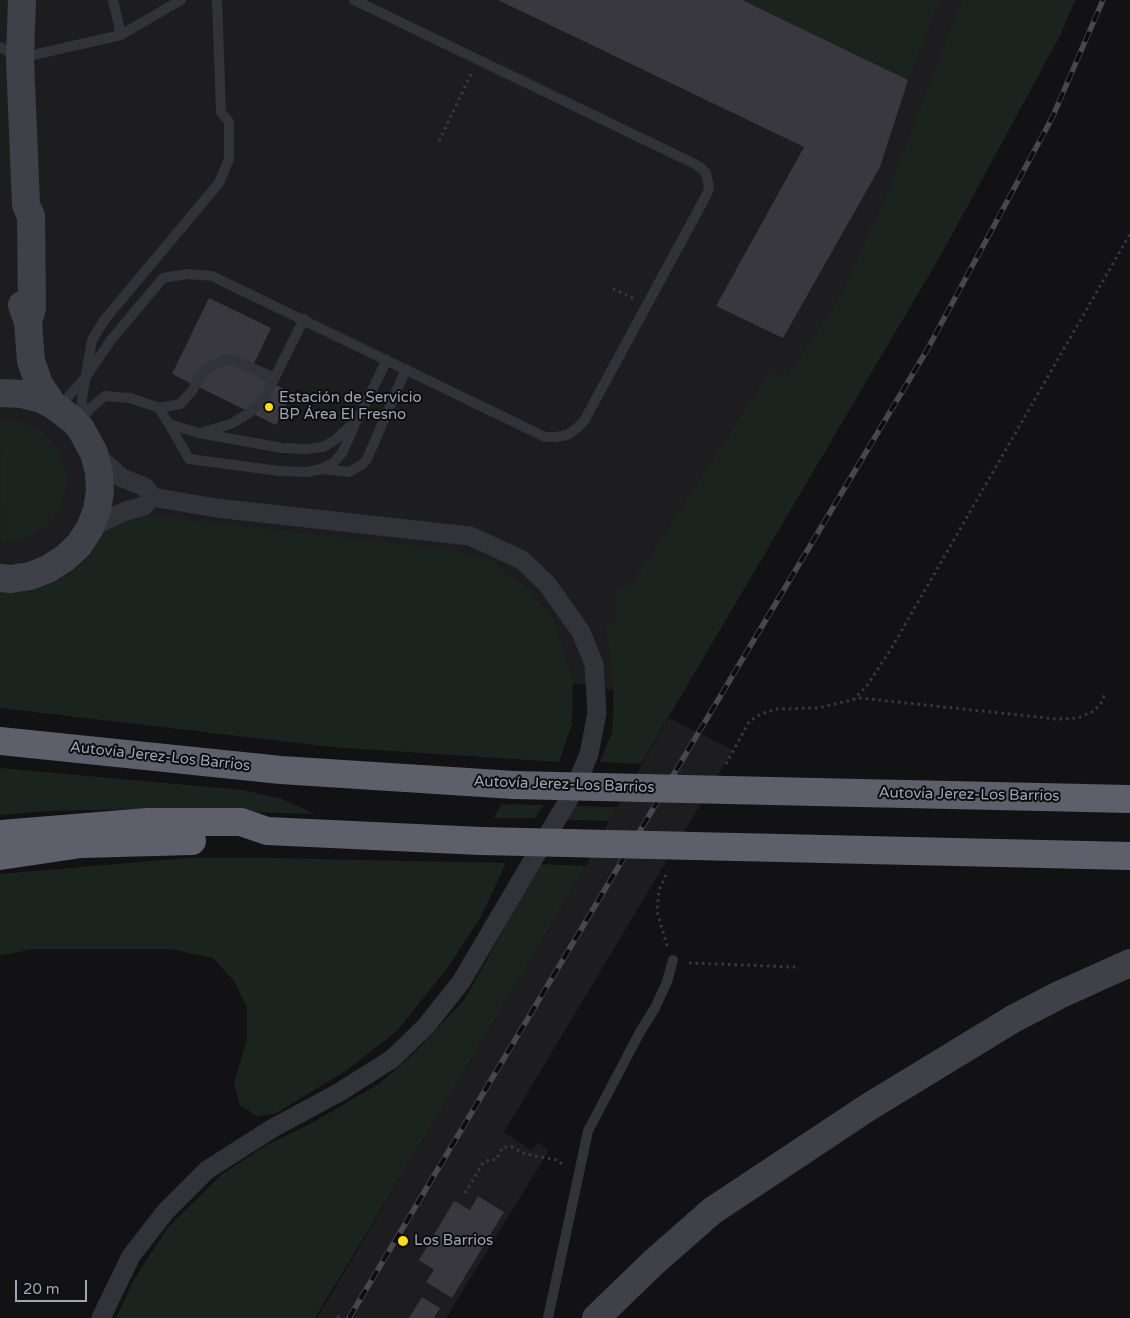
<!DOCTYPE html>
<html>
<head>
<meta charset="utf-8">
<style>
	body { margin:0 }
	#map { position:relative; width:1130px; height:1318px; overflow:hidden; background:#121113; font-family:"Varela Round",sans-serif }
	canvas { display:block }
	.scale { position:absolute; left:15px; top:1280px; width:72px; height:22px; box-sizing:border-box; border:2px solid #a1a4b5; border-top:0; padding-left:6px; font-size:15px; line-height:18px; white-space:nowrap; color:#a1a4b5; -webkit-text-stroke:4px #0d0c0e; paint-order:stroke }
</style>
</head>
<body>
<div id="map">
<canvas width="1130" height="1318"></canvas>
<div class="scale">20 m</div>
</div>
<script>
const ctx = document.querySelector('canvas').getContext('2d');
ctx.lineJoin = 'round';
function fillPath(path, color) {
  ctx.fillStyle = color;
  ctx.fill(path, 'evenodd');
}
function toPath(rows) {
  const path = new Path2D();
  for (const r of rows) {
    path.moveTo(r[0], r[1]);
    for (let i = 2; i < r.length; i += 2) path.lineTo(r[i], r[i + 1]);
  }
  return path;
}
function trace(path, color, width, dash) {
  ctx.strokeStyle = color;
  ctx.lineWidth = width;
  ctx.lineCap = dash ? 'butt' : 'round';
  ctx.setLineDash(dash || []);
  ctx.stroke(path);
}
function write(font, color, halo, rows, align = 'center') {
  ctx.font = font + ' "Varela Round",sans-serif';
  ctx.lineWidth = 4;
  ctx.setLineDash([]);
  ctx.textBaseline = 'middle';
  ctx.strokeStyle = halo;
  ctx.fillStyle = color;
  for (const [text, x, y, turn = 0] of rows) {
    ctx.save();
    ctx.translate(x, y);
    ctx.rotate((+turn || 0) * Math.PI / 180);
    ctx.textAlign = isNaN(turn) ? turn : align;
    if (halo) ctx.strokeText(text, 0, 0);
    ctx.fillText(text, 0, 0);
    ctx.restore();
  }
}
const built = toPath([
	[0,0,1011,0,637,695,573,683,0,642],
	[669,718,733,750,504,1132,532,1151,538,1142,548,1151,545,1157,446,1318,317,1318,586,866,609,821]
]);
const green = toPath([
	[742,0,940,0,908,80],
	[962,0,1075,0,1060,36,942,253,641,764,600,762,612,732,614,690,610,650,605,629,616,621,616,591,633,583,769,373,787,378,841,296,888,192],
	[2,420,21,423,40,430,54,444,63,462,67,481,63,501,54,518,39,532,21,540,1,542,0,421],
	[149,515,450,550,489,559,525,587,551,616,564,650,573,683,572,724,559,762,331,747,0,708,0,592,29,589,55,583,76,569,91,554,105,532,126,517],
	[0,768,243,790,282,799,315,814,146,809,48,811,0,815],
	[501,804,544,805,535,818,494,818],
	[574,806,617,807,609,821,565,820],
	[186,858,271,858,506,863,482,915,449,966,397,1031,347,1070,275,1114,257,1116,240,1105,234,1083,247,1039,247,1008,234,981,213,958,170,949,32,949,0,956,0,874],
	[540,864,586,866,432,1125,315,1318,116,1318,133,1281,168,1227,221,1175,263,1147,310,1124,380,1083,412,1055,464,1000]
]);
const building = toPath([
	[498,0,742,0,908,80,880,167,783,338,716,306,804,147],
	[209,298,271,328,250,372,292,393,276,425,172,374],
	[478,1196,504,1212,452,1298,426,1282,434,1270,419,1260,454,1201,470,1210],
	[422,1297,440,1308,434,1318,409,1318]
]);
const path = toPath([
	[439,141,471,74],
	[613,289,633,298],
	[853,700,866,687,891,649,1130,234],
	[726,764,749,722,761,714,776,709,818,708,860,698,1056,719,1078,718,1094,711,1101,703,1105,693],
	[667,946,657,911,659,890,668,871],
	[689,963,796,967],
	[465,1193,483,1163,489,1160,496,1160,503,1147,512,1147,525,1154,557,1160,564,1166],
	[337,1316,341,1318]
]);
const lane = toPath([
	[113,0,121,35],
	[0,47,20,58,121,35,181,0],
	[58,408,85,378,111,340,163,278,188,274,212,276,545,437,556,437,567,435,576,429,584,421,707,194,709,187,706,173,701,168,695,164,354,0],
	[159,408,180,404,192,391,199,378,209,367,224,360,232,359,275,378],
	[81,419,92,407,105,396,130,398,159,408,169,424,199,433,282,448,307,449,323,447,335,440,357,420,387,360],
	[81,423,82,398,92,340,105,319,219,183,229,159,229,122,221,112,217,0],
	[169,424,189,459,279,471,307,472,321,469,333,463,342,453,354,427],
	[203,432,231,424,249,413,265,397,304,319],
	[322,469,349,472,363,464,367,459,406,369],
	[548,1318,588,1131,640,1032,655,1008,667,982,673,960]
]);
const street = toPath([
	[94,453,122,478,145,487,152,497,216,508,470,536,522,560,547,584,581,632,594,664,597,713,589,754,573,792,461,982,426,1026,392,1059,338,1093,273,1128,207,1170,166,1211,131,1256,101,1318],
	[90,528,123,512,144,506,152,497]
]);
const secondary = toPath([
	[22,0,20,58,26,205,31,216,32,308,28,322],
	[22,305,28,322,31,361,39,384,53,405],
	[0,393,22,394,41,399,53,405,73,420,81,429,94,453,99,472,100,491,97,510,90,528,79,545,65,558,48,569,30,576,11,579,0,578],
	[596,1318,654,1262,712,1211,867,1108,1013,1019,1059,995,1130,963]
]);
const highway = toPath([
	[0,741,281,770,514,785],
	[771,791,1130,799],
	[0,834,148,822,241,822,267,831,481,841],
	[737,847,1130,856],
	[0,856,81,844,192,841]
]);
const rail = toPath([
	[349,1318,927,350,1052,118,1103,0]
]);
const highwayBridge = toPath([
	[514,785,771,791],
	[481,841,737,847]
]);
const markers = [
	[269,407,5,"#ffda1e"],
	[403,1241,6,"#ffda1e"]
];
const poiNames = [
	["Estación de Servicio",279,398],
	["BP Área El Fresno",279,415],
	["Los Barrios",414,1241]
];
const streetNames = [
	["Autovía Jerez-Los Barrios",160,757,6],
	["Autovía Jerez-Los Barrios",564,785,2],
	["Autovía Jerez-Los Barrios",969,795,1]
];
fillPath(built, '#1d1d20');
fillPath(green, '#1b231e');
fillPath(building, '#39383e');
trace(path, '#383940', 3, [2.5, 4]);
trace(lane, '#323239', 10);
trace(street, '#323239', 19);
trace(secondary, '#404049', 28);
trace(highway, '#5e5f6a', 28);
trace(rail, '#474750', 5.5);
trace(rail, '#0d0c0e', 4, [11]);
trace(highwayBridge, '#5e5f6a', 28);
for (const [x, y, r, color] of markers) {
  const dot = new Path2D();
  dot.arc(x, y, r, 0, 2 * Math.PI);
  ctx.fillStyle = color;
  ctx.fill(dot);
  trace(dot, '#0d0c0e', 2);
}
write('15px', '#a1a4b5', '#0d0c0e', poiNames, 'left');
write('15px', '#a1a4b5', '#0d0c0e', streetNames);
</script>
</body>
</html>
